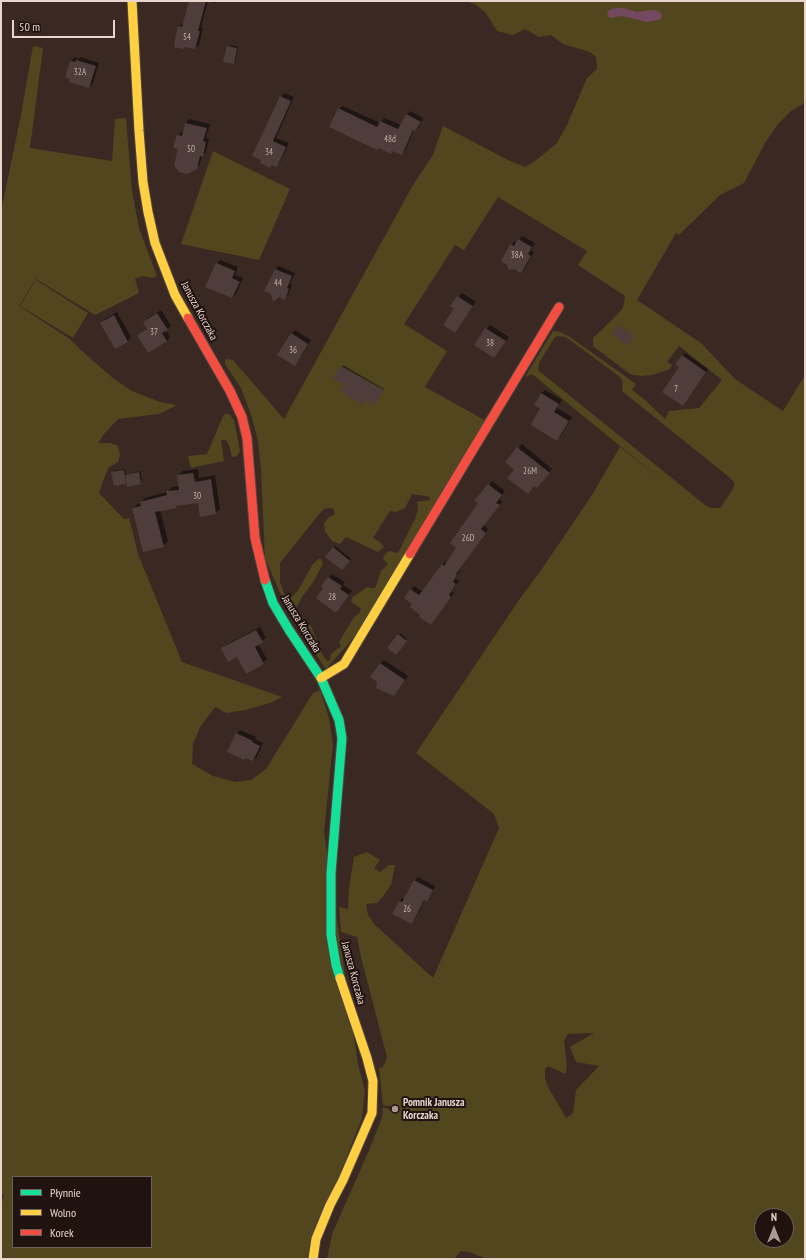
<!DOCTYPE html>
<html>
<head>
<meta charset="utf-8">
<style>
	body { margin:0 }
	#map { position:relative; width:806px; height:1260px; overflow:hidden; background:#3a2923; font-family:"PT Sans Narrow",sans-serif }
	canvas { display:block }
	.frame { position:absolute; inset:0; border:2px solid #e9d5cd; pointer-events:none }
	.legend { position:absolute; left:12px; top:1176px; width:140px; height:72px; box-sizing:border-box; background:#20120e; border:1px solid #70605a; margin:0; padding:5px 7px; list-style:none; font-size:12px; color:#e9d5cd }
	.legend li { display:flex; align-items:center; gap:8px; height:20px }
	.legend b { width:20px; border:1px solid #70605a }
	.north { position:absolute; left:754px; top:1208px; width:40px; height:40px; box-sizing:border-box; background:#20120e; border:1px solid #70605a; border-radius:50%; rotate:0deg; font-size:11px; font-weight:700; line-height:16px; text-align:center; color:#e9d5cd }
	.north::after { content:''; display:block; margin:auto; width:14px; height:18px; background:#ac9992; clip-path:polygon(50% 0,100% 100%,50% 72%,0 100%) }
	.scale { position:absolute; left:12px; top:20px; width:103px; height:18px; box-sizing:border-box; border:2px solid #e9d5cd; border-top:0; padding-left:5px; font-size:12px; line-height:14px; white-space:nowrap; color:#e9d5cd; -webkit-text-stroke:3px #20120e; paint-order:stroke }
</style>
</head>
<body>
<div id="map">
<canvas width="806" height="1260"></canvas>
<div class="frame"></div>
<ul class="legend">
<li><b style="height:5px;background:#16e098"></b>Płynnie</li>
<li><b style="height:5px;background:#ffcf43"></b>Wolno</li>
<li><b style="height:5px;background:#f24e42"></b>Korek</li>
</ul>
<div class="north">N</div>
<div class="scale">50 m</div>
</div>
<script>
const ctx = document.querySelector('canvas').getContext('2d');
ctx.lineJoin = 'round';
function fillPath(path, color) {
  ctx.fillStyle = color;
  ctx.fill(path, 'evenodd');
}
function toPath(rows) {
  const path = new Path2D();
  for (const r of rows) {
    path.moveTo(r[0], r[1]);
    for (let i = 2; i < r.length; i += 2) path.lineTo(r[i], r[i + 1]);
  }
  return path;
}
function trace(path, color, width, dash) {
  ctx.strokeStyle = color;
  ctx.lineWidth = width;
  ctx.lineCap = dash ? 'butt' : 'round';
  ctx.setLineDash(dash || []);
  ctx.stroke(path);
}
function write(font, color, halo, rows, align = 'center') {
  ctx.font = font + ' "PT Sans Narrow",sans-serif';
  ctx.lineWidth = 4;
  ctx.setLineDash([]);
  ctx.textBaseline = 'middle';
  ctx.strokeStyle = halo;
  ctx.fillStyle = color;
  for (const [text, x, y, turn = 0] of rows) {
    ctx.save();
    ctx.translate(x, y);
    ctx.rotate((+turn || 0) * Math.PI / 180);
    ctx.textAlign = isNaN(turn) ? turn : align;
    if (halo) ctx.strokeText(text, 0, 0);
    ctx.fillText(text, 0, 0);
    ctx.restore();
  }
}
const green = toPath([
	[465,1,805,1,805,96,803,104,791,111,778,124,765,143,744,183,720,195,679,235,676,233,637,300,701,343,735,379,783,411,805,375,805,1259,487,1259,469,1252,461,1251,454,1259,327,1259,332,1234,367,1155,382,1118,383,1107,396,1112,397,1107,383,1105,379,1068,383,1067,387,1057,361,957,357,937,341,932,339,907,348,909,349,888,354,857,367,852,380,860,374,868,380,872,389,865,395,865,391,885,384,895,377,903,366,904,368,915,374,924,433,978,499,828,494,814,416,753,519,600,544,566,592,495,620,447,664,482,532,374,525,377,553,331,560,332,570,337,636,384,632,390,645,400,665,419,669,411,699,408,722,380,679,346,667,362,672,365,670,369,652,375,641,376,630,374,593,346,593,338,612,320,623,308,625,296,578,265,587,251,498,197,464,250,455,245,404,324,447,351,425,387,488,422,364,626,326,669,299,629,303,623,307,623,311,626,323,656,327,661,330,660,331,654,341,646,339,642,354,617,359,614,361,609,351,601,353,597,367,587,371,588,375,588,381,571,388,564,383,559,385,554,389,551,398,553,415,519,418,510,417,502,430,500,430,497,412,494,405,508,396,512,390,511,373,538,380,542,384,547,378,552,346,537,340,544,332,541,325,531,324,523,328,518,335,514,334,509,330,508,324,509,320,513,280,563,280,582,287,601,297,592,313,564,320,558,323,563,314,581,302,597,291,618,265,558,261,471,258,441,252,418,241,388,225,364,225,359,233,360,284,419,413,185,433,155,443,126,508,160,525,167,535,161,557,143,567,125,587,78,597,69,596,57,590,52,563,44,551,35,539,37,525,29,513,35,497,31,486,13,475,4],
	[559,336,565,337,570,340,620,377,623,382,622,391,729,477,734,482,734,487,721,507,718,508,711,508,705,505,538,370,539,363,555,337],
	[594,1033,570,1047,576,1062,599,1066,576,1090,573,1113,566,1118,548,1087,545,1078,545,1069,548,1066,565,1074,567,1066,564,1041,568,1034],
	[762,1216,786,1216,786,1240,762,1240],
	[33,46,43,48,30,148,112,161,115,119,126,118,132,191,139,228,157,276,153,278,142,276,135,279,139,293,95,315,36,279,19,306,70,339,82,351,114,379,132,391,160,402,177,405,159,414,118,419,104,434,98,443,110,443,118,446,120,455,118,462,109,467,106,473,99,493,124,519,129,518,138,554,182,662,282,697,270,703,245,710,226,713,215,707,200,727,193,744,192,764,213,776,235,782,251,780,266,769,313,693,320,690,329,718,333,744,324,832,358,1064,365,1091,362,1118,306,1259,1,1259,1,1203,4,1195,1,1195,1,211,20,120],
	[13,1177,151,1177,151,1247,13,1247],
	[213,151,290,189,259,260,181,244],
	[36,280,88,313,73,338,20,306],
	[224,414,229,414,234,420,240,451,237,456,232,457,229,445,226,440,221,440,224,461,191,468,188,456,207,454]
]);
const water = toPath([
	[617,8,624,8,636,12,651,10,659,11,662,15,661,19,658,20,646,22,622,16,615,17,611,18,608,17,607,12,611,9]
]);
const shadow = toPath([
	[190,1,217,1,215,3,208,1,201,27,203,28,199,45,195,48,186,46,184,48,175,43,179,26,183,23,185,23],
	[230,45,238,47,235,62,233,63,228,47],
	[75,57,79,59,80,57,99,63,93,83,89,87,66,77,71,61],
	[285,93,294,97,276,138,289,143,280,162,276,166,254,156,281,96],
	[343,106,380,123,384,118,401,125,407,114,410,111,423,118,419,127,414,130,405,151,402,154,393,150,391,152,339,109],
	[189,119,210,124,206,138,209,138,206,152,202,156,200,164,196,168,180,148,178,136,181,132,183,132,185,123],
	[522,236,535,243,531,250,534,252,525,268,521,272,511,245,515,241,517,243],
	[220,260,238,267,235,275,243,278,236,294,232,297,217,263],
	[279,266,295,273,290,284,292,285,288,295,284,299,275,269],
	[462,293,476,302,455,332,456,308,452,305],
	[161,310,171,326,166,330,170,337,167,341,138,335,148,328,144,322,148,318],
	[117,312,131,337,128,341,116,348,102,323,105,319],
	[490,325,509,337,494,357,475,344],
	[295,330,311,340,298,361,295,365,291,334],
	[685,353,708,369,683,405,682,356],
	[343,365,384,389,375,404,335,378],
	[545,390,562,400,557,408,572,417,561,436,557,439,542,408,541,393],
	[522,444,552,469,540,484,506,462],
	[125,469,126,475,140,471,142,481,141,483,127,482,115,485,112,473,114,471],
	[198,469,199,478,215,475,220,509,215,513,199,502,179,504,176,507,160,510,168,541,163,546,133,508,138,504,141,503,145,498,167,492,172,487,180,486,178,475,183,471],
	[492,481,505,491,499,499,502,502,483,525,488,529,459,570,460,571,455,578,459,581,451,592,454,593,431,624,421,615,413,604,411,590,414,586,423,592,442,565,446,561,447,562,458,548,479,503,476,500],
	[335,546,351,559,342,569,327,557],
	[332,574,345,582,343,585,352,591,336,612,324,588,322,586],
	[260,627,266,638,258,644,267,659,263,663,222,649,226,645],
	[400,633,407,639,398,652,399,635],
	[384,660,408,676,394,695,380,664],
	[240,730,256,737,255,739,263,743,257,757,253,760,237,733],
	[418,877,435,886,430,897,427,901,425,900,415,919,412,923,399,901,403,898,405,899,415,880]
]);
const building = toPath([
	[189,1,206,1,198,31,200,31,195,49,185,47,184,49,174,47,175,44,174,44,178,26,182,27],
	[227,46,237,48,234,64,223,62],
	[76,60,96,66,89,88,69,82,70,79,65,78,70,61,75,62],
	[280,96,291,101,273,141,286,147,277,167,271,165,270,168,260,163,261,160,252,156],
	[338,108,377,127,380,121,398,129,406,114,421,122,415,131,413,130,402,155,392,151,391,154,379,148,377,150,329,127],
	[185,123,207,128,203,141,206,142,203,157,200,156,197,169,187,174,179,172,174,165,178,149,174,148,174,143,177,135,182,136],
	[518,239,532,247,528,254,531,256,521,273,514,269,509,270,507,265,501,261,510,244,514,246],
	[216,263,235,271,232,278,240,282,232,298,205,287],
	[275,269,292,276,287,288,289,289,285,300,279,297,273,302,271,294,264,291],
	[457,296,473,306,455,333,443,325,454,308,450,306],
	[157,313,168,330,162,333,167,341,148,353,137,335,147,329,143,322],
	[114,315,128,342,115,349,100,323],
	[618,325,634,335,628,345,612,335],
	[485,328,506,341,494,358,474,345],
	[291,333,308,344,295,366,277,355],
	[682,355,706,372,683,406,662,392,679,367,675,364],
	[341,366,384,390,375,405,366,400,363,405,340,391,344,384,333,379],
	[541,393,559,404,554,412,569,421,557,441,531,425,540,408,534,405],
	[517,447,550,473,537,488,534,486,528,494,507,478,514,470,505,462],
	[124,470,126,484,114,486,111,472],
	[139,472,141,484,127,487,125,475],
	[193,473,195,482,211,479,216,514,200,517,198,503,176,506,177,508,155,512,164,547,143,552,132,508,141,506,140,502,167,495,166,491,179,490,177,475],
	[488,484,502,495,496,503,500,505,481,529,486,533,456,574,457,575,453,582,456,584,449,595,451,597,431,625,419,617,420,615,410,607,412,604,404,598,410,589,419,595,442,564,444,566,456,548,450,543,478,503,474,501],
	[333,547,350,561,342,570,325,557],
	[328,577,342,586,340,589,349,595,336,613,316,598,323,588,321,586],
	[256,630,263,642,255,647,264,664,246,674,237,657,228,662,221,648],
	[398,634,407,641,396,655,387,648],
	[380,663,405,680,394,696,376,688,377,682,370,677],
	[236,733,253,741,252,742,260,746,253,761,245,758,244,760,227,752],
	[414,880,433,890,427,902,424,900,412,924,392,914,399,901,402,902]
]);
const fast = toPath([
	[265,580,273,603,289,630,321,678,339,720,342,738,331,873,331,935,336,965,340,978]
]);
const slow = toPath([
	[132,1,139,131,143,182,148,212,155,243,175,295,188,318],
	[321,678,344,664,410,554],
	[313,1259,316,1239,330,1205,343,1180,372,1113,373,1081,367,1058,340,978]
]);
const jam = toPath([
	[188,318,230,391,242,417,247,438,255,538,265,580],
	[410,554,559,307]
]);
const markers = [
	[395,1109,4,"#ac9992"]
];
const numberNames = [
	["54",187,37],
	["32A",80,72],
	["48d",390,139],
	["50",191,149],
	["34",269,152],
	["38A",517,255],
	["44",278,283],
	["37",154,332],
	["38",490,343],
	["36",293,350],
	["7",676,389],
	["26M",530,471],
	["30",197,496],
	["26D",468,538],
	["28",332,597],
	["26",407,909]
];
const streetNames = [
	["Janusza Korczaka",199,311,62],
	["Janusza Korczaka",301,624,59],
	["Janusza Korczaka",353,973,75]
];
const poiNames = [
	["Pomnik Janusza",403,1103],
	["Korczaka",403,1116]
];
fillPath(green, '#52461e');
fillPath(water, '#72495f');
fillPath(shadow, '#0007');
fillPath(building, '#4e3d3b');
trace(fast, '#544540', 11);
trace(slow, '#544540', 11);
trace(jam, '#544540', 11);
trace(fast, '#16e098', 9);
trace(slow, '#ffcf43', 9);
trace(jam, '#f24e42', 9);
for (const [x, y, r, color] of markers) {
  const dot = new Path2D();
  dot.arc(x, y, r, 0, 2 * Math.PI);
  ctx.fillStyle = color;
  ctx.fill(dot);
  trace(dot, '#20120e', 1.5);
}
write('9px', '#c2afa8', null, numberNames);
write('11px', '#e9d5cd', '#20120e', streetNames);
write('bold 11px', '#e9d5cd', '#20120e', poiNames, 'left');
</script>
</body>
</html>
